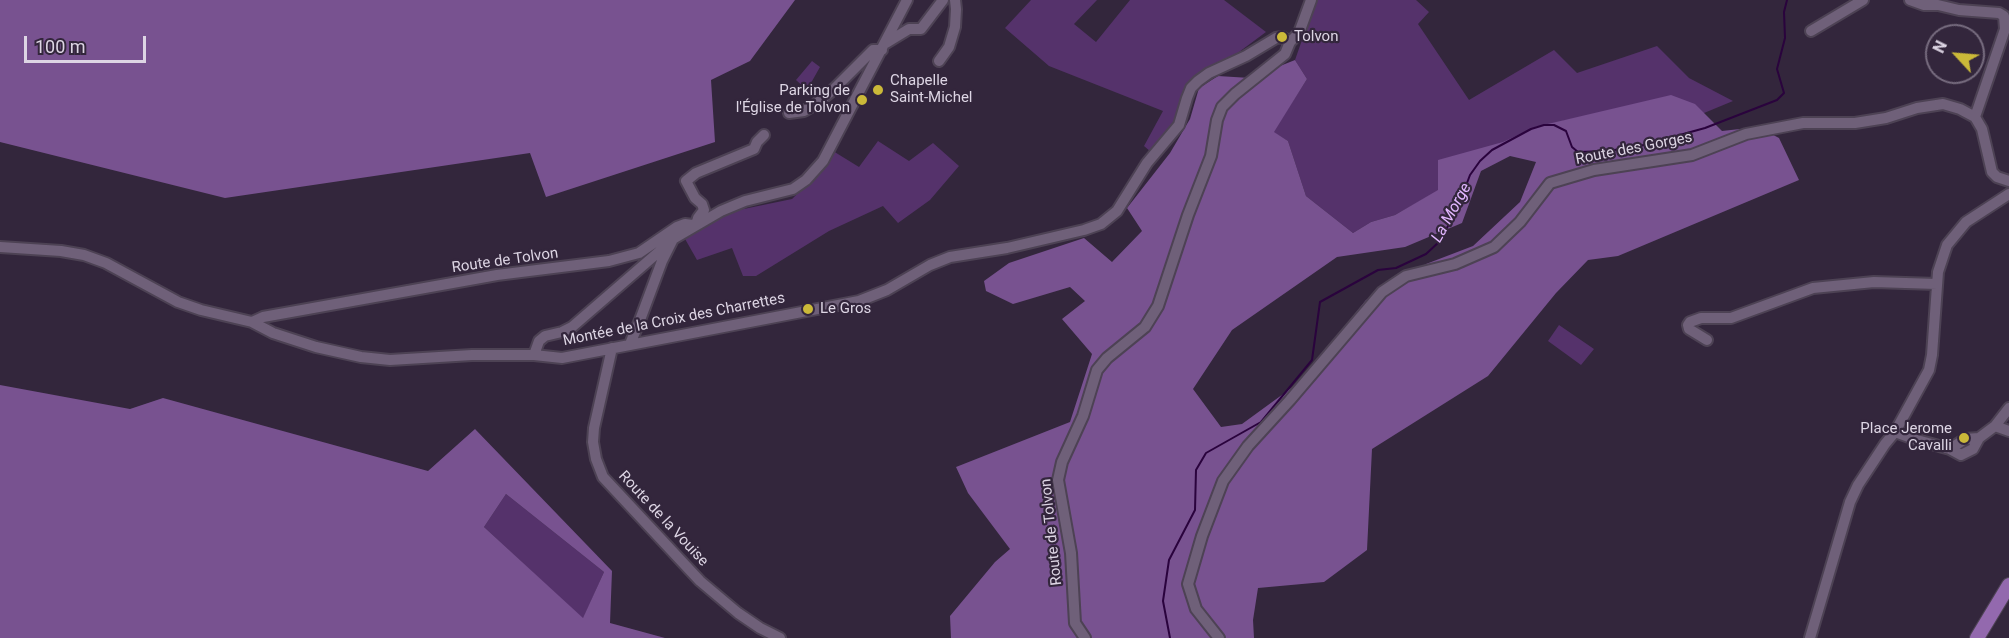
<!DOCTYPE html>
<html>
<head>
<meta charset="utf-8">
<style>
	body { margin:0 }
	#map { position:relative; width:2009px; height:638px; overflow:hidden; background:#33263c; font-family:Roboto,sans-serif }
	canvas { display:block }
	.north { position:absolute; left:1925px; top:24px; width:60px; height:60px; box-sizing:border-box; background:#33263c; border:2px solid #776c7f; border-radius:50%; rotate:296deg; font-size:16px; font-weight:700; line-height:24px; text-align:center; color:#ddd5e4 }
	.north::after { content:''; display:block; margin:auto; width:21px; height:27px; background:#cbb939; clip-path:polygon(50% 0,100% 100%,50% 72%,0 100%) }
	.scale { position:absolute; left:24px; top:36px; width:122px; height:27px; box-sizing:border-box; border:3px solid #ddd5e4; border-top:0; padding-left:8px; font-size:18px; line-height:21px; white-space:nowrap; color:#ddd5e4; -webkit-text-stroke:4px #33263c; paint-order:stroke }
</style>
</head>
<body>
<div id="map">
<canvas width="2009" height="638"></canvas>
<div class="north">N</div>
<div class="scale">100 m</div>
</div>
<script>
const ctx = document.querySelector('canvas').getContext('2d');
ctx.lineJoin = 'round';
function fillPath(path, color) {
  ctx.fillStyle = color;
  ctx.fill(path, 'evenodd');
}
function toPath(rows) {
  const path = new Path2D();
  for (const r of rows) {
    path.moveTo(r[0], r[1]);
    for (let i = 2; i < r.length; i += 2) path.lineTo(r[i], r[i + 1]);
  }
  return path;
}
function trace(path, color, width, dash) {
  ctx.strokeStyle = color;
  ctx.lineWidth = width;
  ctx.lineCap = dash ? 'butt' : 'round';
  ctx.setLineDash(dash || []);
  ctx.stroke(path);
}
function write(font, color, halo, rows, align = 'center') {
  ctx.font = font + ' Roboto,sans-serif';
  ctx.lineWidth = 4.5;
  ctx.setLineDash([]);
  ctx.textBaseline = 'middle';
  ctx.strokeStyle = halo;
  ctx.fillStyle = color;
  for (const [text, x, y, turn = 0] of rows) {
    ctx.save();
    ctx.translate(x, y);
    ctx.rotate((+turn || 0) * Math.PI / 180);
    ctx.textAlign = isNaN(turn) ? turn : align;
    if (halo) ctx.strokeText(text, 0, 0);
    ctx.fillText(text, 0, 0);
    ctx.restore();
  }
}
const green = toPath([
	[1031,0,1097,0,1074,24,1096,42,1130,0,1224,0,1266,32,1239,52,1193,78,1175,124,1151,152,1144,146,1163,111,1049,66,1005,28],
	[1316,0,1416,0,1429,12,1418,24,1469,100,1554,50,1577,73,1657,46,1689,78,1733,101,1692,118,1565,120,1395,215,1371,222,1353,233,1306,196,1288,141,1273,132,1307,79,1295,60],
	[812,61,820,67,807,90,796,80],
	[878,141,909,161,933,143,959,166,930,200,898,223,883,206,829,231,756,276,743,276,732,248,697,260,676,223,792,199,817,175,833,151,859,167],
	[1559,325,1594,349,1581,365,1548,341],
	[506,494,604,572,583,619,484,527]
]);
const forest = toPath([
	[0,0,795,0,750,61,711,80,715,142,546,197,530,153,225,198,0,142],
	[1295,60,1307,79,1274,132,1288,141,1306,196,1353,233,1371,222,1395,215,1438,190,1438,160,1503,142,1535,127,1671,95,1695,104,1722,131,1758,127,1779,138,1799,180,1618,256,1588,260,1556,293,1488,376,1372,449,1367,550,1324,582,1258,588,1253,620,1254,638,951,638,950,616,995,562,1010,549,968,493,956,467,1070,422,1092,354,1062,319,1085,301,1070,287,1013,304,986,291,984,281,1009,263,1084,238,1112,262,1142,231,1127,208,1170,153,1190,119,1199,88,1218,76,1250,78],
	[1510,156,1536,162,1520,202,1473,246,1426,264,1366,300,1301,381,1242,424,1221,427,1193,389,1232,330,1337,257,1405,247,1462,223,1481,171],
	[0,385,130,409,163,398,428,471,475,429,612,571,610,623,665,638,0,638],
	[506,494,604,572,583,618,484,527]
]);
const stream = toPath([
	[1170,638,1163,601,1169,560,1195,510,1196,470,1206,453,1261,422,1312,360,1320,302,1378,270,1396,268,1426,254,1440,241,1458,207,1470,175,1480,161,1492,150,1531,129,1544,125,1554,125,1566,131,1572,147,1578,152,1608,151,1640,146,1705,128,1777,100,1784,93,1777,69,1785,38,1784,12,1787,0]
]);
const minor = toPath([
	[1910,0,1924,5,1938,5,1959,10,1999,13,2004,16,2005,29,1975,117],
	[1811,31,1863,0],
	[886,43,909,29,921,29,943,0],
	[939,61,949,47,955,27,956,9,955,0],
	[789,113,804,111,816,104,834,89,873,50,882,50],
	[696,225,698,218,704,210,702,204,695,198,686,181,696,173,754,149,757,142,764,135],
	[0,247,61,251,84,255,106,263,178,302,201,310,252,322,273,333,316,347,361,357,390,360,472,355,534,355,562,358,859,301,887,290,930,265,950,257,1007,248,1084,230,1101,224,1117,211,1147,163,1179,125,1187,98,1191,88,1198,81,1209,73,1246,56,1276,38,1282,37,1290,42],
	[252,322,263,317,497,275,609,261,639,253,677,227,685,224,693,225],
	[1707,340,1689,329,1688,325,1690,322,1701,318,1731,318,1813,288,1874,282,1937,284],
	[630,344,640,320,662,261,673,239,721,211,745,201,793,189,806,180,823,161,907,0],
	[612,348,594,428,593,442,596,459,603,477,700,581,738,613,760,628,780,638],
	[534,355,539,341,545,336,562,332,572,327,669,243],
	[1995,426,2009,431],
	[1895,432,1917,440,1950,449,1961,455,1973,449,1979,438,1995,426,2009,408],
	[1950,449,1965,439,1979,438],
	[1085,638,1075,623,1071,553,1058,480,1062,462,1083,416,1097,370,1107,358,1145,327,1158,306,1188,215,1211,156,1217,120,1222,107,1235,94,1285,54,1290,42,1299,33,1311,0],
	[1219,638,1196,609,1188,584,1202,536,1223,481,1248,446,1290,400,1382,292,1406,276,1455,264,1494,247,1520,222,1550,183,1594,170,1692,155,1746,134,1803,123,1855,123,1886,118,1917,108,1943,104,1960,109,1975,117,1982,129,1992,172,1997,177,2009,181],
	[1810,638,1850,502,1858,485,1885,444,1895,432,1929,370,1932,355,1938,272,1947,245,1966,222,2009,194]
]);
const major = toPath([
	[1977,638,2009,585]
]);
const markers = [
	[1282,37,6,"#cbb939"],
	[878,90,6,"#cbb939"],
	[862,100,6,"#cbb939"],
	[808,309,6,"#cbb939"],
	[1964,438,6,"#cbb939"]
];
const poiNames = [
	["Tolvon",1294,37],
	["Chapelle",890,81],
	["Saint-Michel",890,98],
	["Parking de",850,91,"right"],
	["l'Église de Tolvon",850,108,"right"],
	["Le Gros",820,309],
	["Place Jerome",1952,429,"right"],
	["Cavalli",1952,446,"right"]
];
const streetNames = [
	["Route des Gorges",1634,149,-11],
	["Route de Tolvon",505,261,-8],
	["Montée de la Croix des Charrettes",674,320,-11],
	["Route de la Vouise",663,519,47],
	["Route de Tolvon",1052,532,-96]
];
const waterNames = [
	["La Morge",1452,213,-61]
];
fillPath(green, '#55326b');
fillPath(forest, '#785290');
trace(stream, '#2a033d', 2);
trace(minor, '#4d4254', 14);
trace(major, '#4d4254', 16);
trace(minor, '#6f6079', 10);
trace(major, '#9369ae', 14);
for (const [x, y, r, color] of markers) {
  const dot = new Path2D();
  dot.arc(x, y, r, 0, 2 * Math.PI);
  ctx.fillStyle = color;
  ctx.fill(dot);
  trace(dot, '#33263c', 2);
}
write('15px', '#ddd5e4', '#33263c', poiNames, 'left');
write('15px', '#ddd5e4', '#33263c', streetNames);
write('italic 16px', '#e2b7ff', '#33263c', waterNames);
</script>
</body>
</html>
